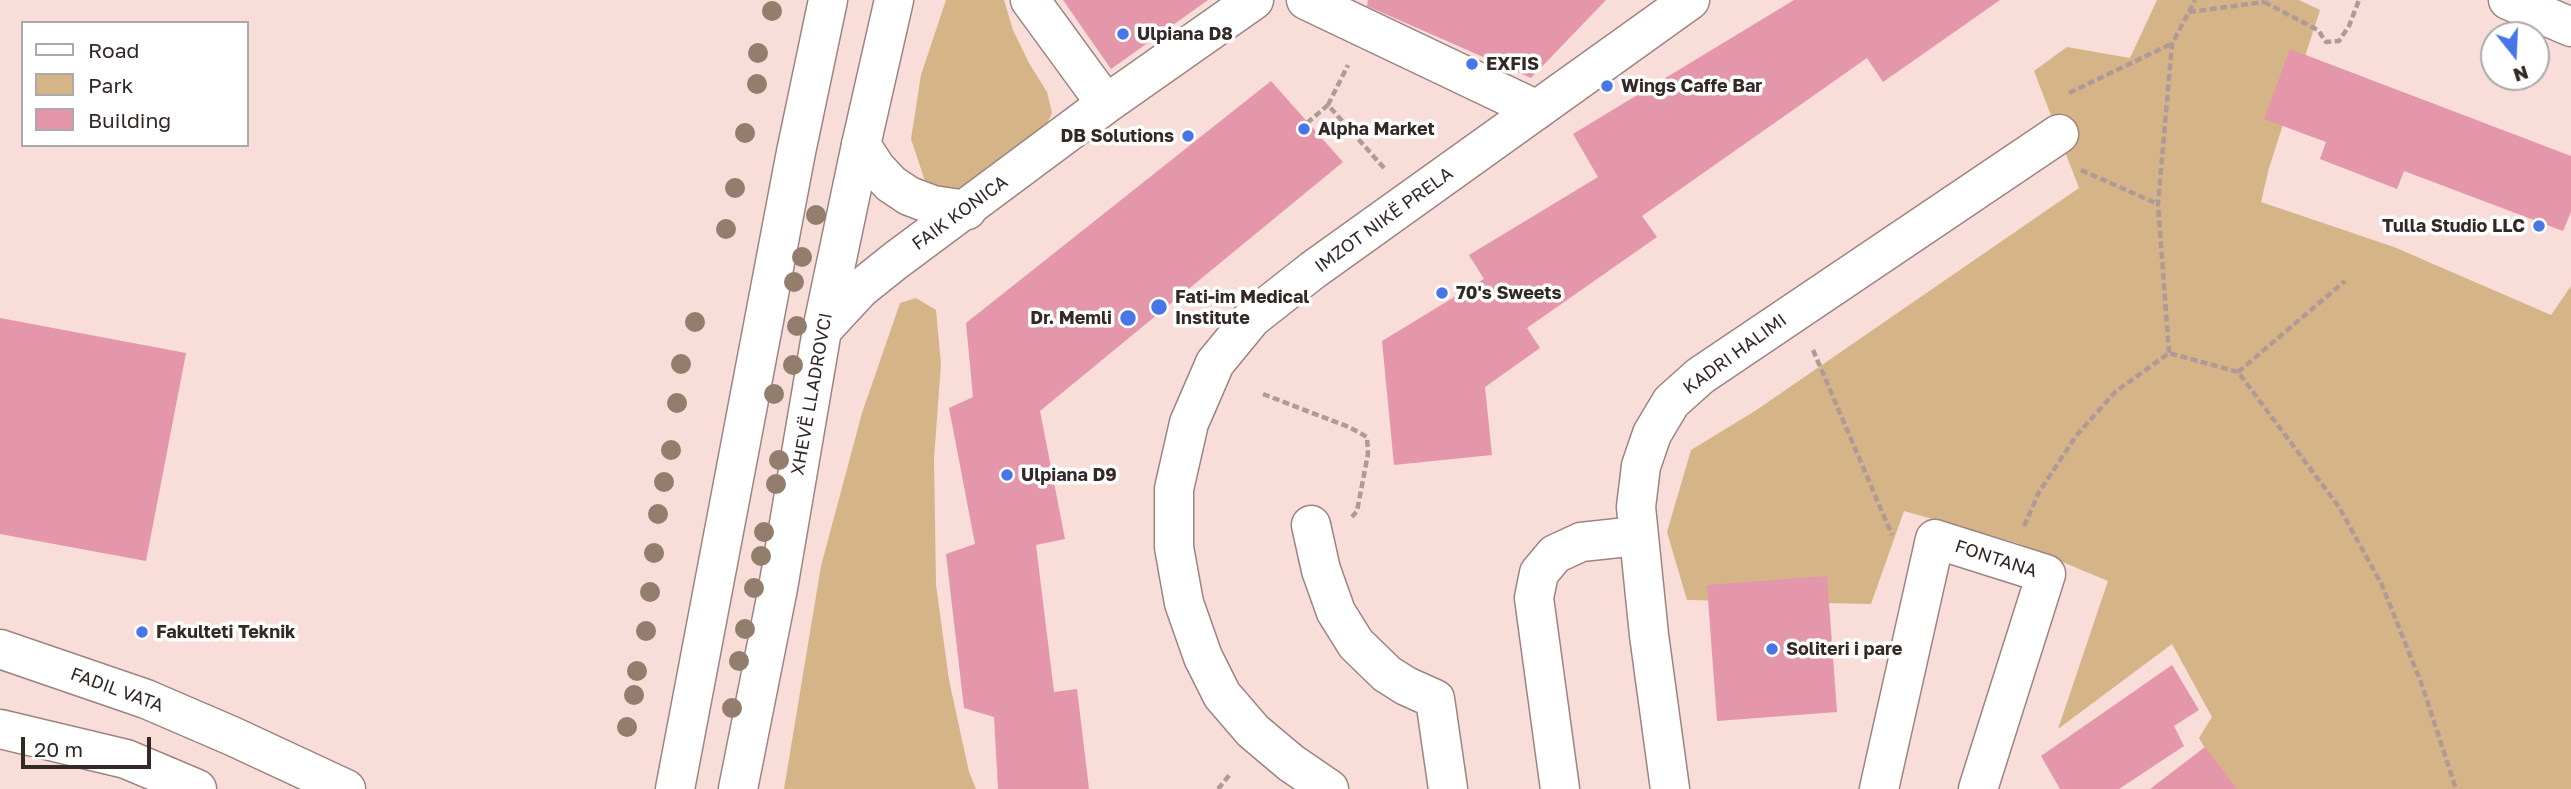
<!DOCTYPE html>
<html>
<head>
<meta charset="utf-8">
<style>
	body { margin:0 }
	#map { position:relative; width:2571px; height:789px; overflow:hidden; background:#f8ddd9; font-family:"Golos Text",sans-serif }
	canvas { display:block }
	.legend { position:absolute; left:21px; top:21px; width:228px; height:126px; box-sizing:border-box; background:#fff; border:2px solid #ada9a9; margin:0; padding:9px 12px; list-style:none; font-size:21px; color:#332927 }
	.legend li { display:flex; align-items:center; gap:14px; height:35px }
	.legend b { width:35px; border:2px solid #ada9a9 }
	.north { position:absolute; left:2480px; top:21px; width:70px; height:70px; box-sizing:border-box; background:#fff; border:2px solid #ada9a9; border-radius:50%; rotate:162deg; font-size:19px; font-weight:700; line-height:28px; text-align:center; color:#332927 }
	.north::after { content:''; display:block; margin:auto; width:24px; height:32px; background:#4776e7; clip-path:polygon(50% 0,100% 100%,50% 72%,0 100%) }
	.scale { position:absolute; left:21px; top:737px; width:130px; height:32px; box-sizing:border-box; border:4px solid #332927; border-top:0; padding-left:9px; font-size:21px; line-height:24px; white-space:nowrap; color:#332927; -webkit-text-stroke:5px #fff; paint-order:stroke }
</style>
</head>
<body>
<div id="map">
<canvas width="2571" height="789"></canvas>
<ul class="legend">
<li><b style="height:9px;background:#fff"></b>Road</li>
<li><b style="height:19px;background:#d5b587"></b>Park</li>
<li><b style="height:19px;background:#e496aa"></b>Building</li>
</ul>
<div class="north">N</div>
<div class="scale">20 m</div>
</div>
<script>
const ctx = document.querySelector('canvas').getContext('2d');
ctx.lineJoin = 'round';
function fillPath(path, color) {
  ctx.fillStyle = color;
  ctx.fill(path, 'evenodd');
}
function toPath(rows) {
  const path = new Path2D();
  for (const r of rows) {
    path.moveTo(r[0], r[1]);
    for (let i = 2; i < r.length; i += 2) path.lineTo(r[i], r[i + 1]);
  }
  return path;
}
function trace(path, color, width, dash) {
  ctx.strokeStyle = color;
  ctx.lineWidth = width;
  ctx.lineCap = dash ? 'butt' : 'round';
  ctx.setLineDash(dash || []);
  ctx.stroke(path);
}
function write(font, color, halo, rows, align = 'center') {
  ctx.font = font + ' "Golos Text",sans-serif';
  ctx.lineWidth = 7;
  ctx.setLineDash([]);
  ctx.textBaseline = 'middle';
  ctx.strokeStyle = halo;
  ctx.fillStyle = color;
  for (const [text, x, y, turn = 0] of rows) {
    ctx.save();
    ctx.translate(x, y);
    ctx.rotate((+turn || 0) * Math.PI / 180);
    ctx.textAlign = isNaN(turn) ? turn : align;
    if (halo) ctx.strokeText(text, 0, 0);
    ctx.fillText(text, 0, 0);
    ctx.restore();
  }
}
const green = toPath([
	[946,0,1004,0,1013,30,1029,63,1047,92,1052,113,1043,133,970,189,943,193,925,181,911,139,921,75],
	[2157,0,2299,0,2320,10,2269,168,2261,202,2394,247,2551,315,2571,286,2571,789,2229,789,2199,738,2212,717,2172,644,2058,729,2108,581,2017,543,1904,511,1871,604,1687,600,1667,532,1691,450,1755,411,2079,188,2034,71,2067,47,2130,58],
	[916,298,936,310,941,364,934,458,936,585,949,680,969,772,976,789,784,789,821,566,862,413,900,303]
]);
const building = toPath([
	[1063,0,1208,0,1111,69],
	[1368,0,1606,0,1531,78,1367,6],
	[1794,0,2000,0,1883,82,1867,58,1642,216,1657,237,1527,328,1540,348,1485,387,1492,455,1394,465,1382,341,1484,279,1469,255,1598,177,1573,134],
	[2290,49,2571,156,2571,212,2563,231,2404,171,2397,189,2320,159,2326,142,2264,119],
	[1271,81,1343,162,1040,411,1065,539,1036,545,1054,692,1077,689,1089,789,998,789,994,717,964,708,946,554,975,544,949,408,973,397,966,323],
	[0,318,186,353,146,561,0,534],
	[1827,576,1837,712,1717,721,1707,585],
	[2172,665,2199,710,2174,726,2184,746,2119,789,2060,789,2041,756],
	[2205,747,2237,789,2150,789]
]);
const path = toPath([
	[2264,2,2318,30,2326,42,2339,41,2349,26,2359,0],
	[2189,12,2264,2],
	[2069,93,2171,44],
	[1328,105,1348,65],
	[1307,123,1328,105,1384,168],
	[2081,170,2158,204],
	[1813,350,1892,535],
	[2169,353,2158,204,2172,44,2195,0],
	[2238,372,2345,281],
	[1263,394,1349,427,1367,437,1368,454,1357,511,1352,517],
	[2024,526,2039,492,2076,436,2115,392,2169,353,2238,372,2339,507,2382,585,2422,685,2456,789],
	[1218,789,1231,773]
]);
const minor = toPath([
	[1030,0,1106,104],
	[1306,0,1537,110],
	[2508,0,2571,27],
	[861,145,876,168,891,184,909,196,933,205,967,210],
	[822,330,860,289,895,261,1106,104,1254,0],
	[1311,525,1321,570,1336,612,1356,644,1387,674,1406,686,1435,699,1448,789],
	[1329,789,1291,763,1253,731,1222,695,1203,657,1184,603,1174,547,1174,489,1189,423,1215,363,1252,318,1313,270,1690,0],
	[1560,789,1534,598,1539,573,1555,554,1581,542,1637,536],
	[1670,789,1649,635,1636,507,1641,466,1652,434,1671,402,1700,376,2059,134],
	[1879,789,1935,539,2046,574,1978,789]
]);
const major = toPath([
	[0,649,146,699,232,736,346,789],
	[0,729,126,759,197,789],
	[675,789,796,152,828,0],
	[738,789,778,588,822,330,861,145,894,0]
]);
const trees = [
	[772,11],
	[758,53],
	[757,84],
	[745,133],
	[735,188],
	[816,215],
	[726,229],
	[802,257],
	[794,282],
	[695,322],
	[797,326],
	[681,364],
	[793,365],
	[774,394],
	[677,403],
	[671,450],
	[779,460],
	[664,482],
	[776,484],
	[658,514],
	[764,532],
	[654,553],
	[761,556],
	[754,588],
	[650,592],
	[745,629],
	[646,631],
	[739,661],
	[637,671],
	[634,695],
	[732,708],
	[627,727]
];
const markers = [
	[1123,34,7,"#4776e7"],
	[1472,64,7,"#4776e7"],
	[1607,86,7,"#4776e7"],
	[1304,129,7,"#4776e7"],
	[1188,136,7,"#4776e7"],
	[2539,226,7,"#4776e7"],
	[1442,293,7,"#4776e7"],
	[1159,307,9,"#4776e7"],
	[1128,318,9,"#4776e7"],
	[1007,475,7,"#4776e7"],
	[142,632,7,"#4776e7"],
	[1772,649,7,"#4776e7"]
];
const poiNames = [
	["Ulpiana D8",1137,34],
	["EXFIS",1486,64],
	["Wings Caffe Bar",1621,86],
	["Alpha Market",1318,129],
	["DB Solutions",1174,136,"right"],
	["Tulla Studio LLC",2525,226,"right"],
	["70's Sweets",1456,293],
	["Fati-im Medical",1175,297],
	["Institute",1175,318],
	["Dr. Memli",1112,318,"right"],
	["Ulpiana D9",1021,475],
	["Fakulteti Teknik",156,632],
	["Soliteri i pare",1786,649]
];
const streetNames = [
	["FAIK KONICA",960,213,-36],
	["IMZOT NIKË PRELA",1384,220,-36],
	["KADRI HALIMI",1735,354,-36],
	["XHEVË LLADROVCI",812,394,-80],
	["FONTANA",1996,559,18],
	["FADIL VATA",117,690,20]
];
fillPath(green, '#d5b587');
fillPath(building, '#e496aa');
trace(minor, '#9d8481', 41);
trace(major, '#9d8481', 41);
trace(path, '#af9a97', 4.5, [7, 3.5]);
trace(minor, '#fff', 38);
trace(major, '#fff', 38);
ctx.fillStyle = '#937d6c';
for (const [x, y] of trees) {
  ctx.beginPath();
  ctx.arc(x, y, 10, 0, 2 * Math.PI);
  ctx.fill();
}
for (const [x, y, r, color] of markers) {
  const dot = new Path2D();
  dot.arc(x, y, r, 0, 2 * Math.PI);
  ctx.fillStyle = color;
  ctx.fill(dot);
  trace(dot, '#fff', 2.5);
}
write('bold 18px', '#332927', '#fff', poiNames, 'left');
write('18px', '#332927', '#fff', streetNames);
</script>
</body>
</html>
